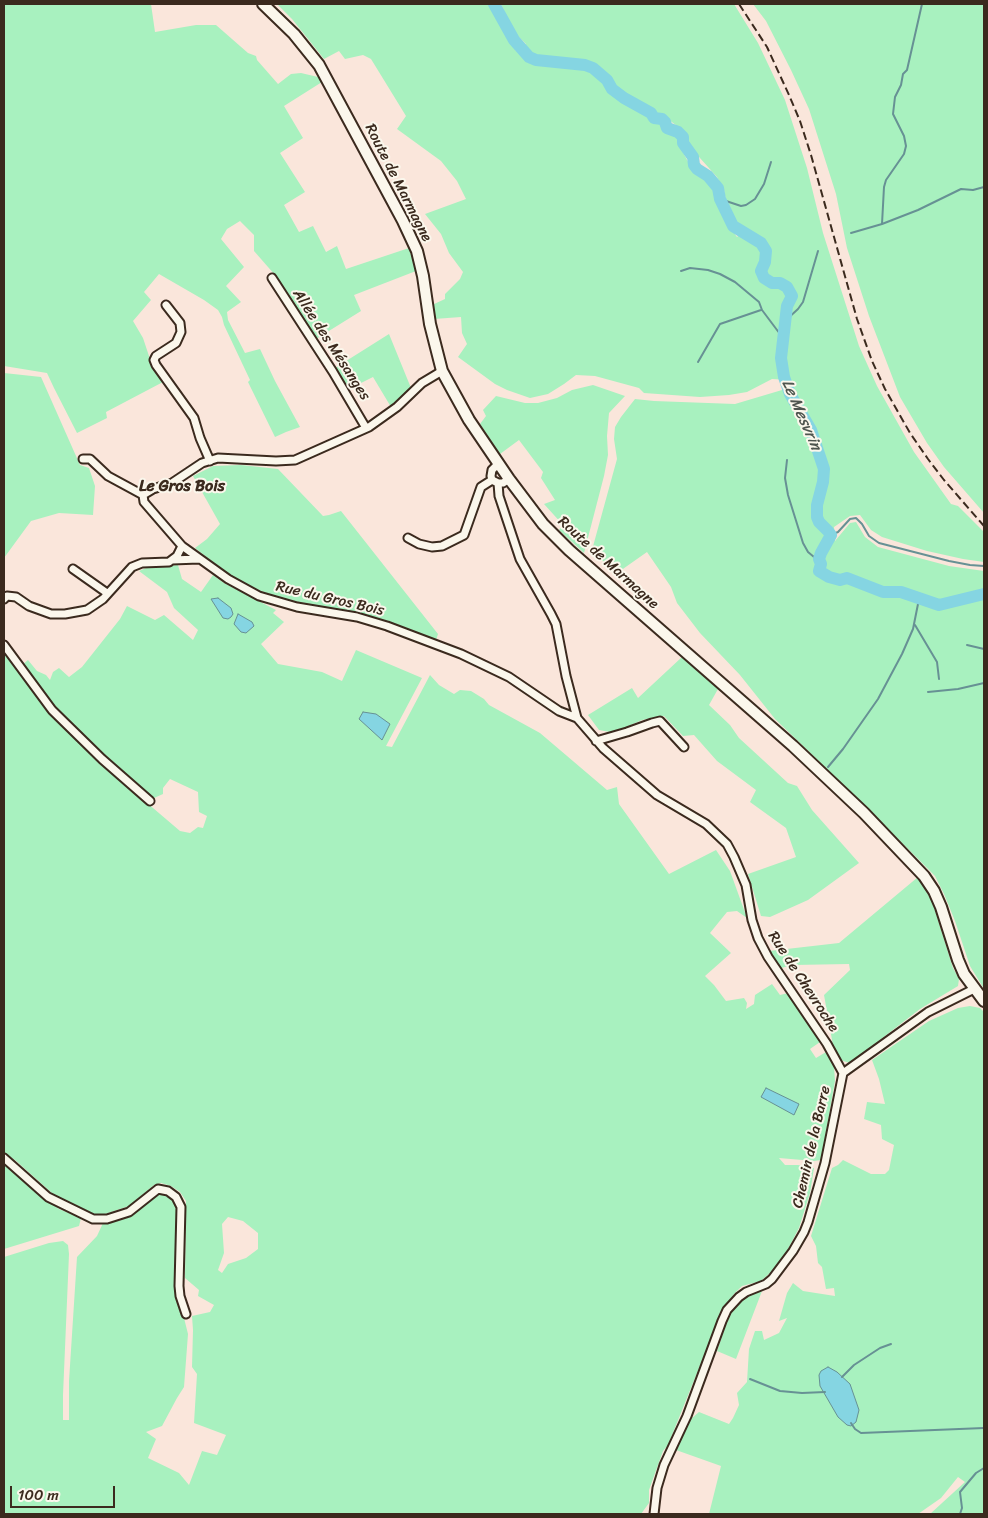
<!DOCTYPE html>
<html>
<head>
<meta charset="utf-8">
<style>
	body { margin:0 }
	#map { position:relative; width:988px; height:1518px; overflow:hidden; background:#fae6db; font-family:Sriracha,sans-serif }
	canvas { display:block }
	.frame { position:absolute; inset:0; border:5px solid #3b2a1e; pointer-events:none }
	.scale { position:absolute; left:10px; top:1486px; width:105px; height:22px; box-sizing:border-box; border:2px solid #3b2a1e; border-top:0; padding-left:6px; font-size:15px; line-height:18px; white-space:nowrap; color:#3b2a1e; -webkit-text-stroke:4px #fbf7ec; paint-order:stroke }
</style>
</head>
<body>
<div id="map">
<canvas width="988" height="1518"></canvas>
<div class="frame"></div>
<div class="scale">100 m</div>
</div>
<script>
const ctx = document.querySelector('canvas').getContext('2d');
ctx.lineJoin = 'round';
function fillPath(path, color) {
  ctx.fillStyle = color;
  ctx.fill(path, 'evenodd');
}
function toPath(rows) {
  const path = new Path2D();
  for (const r of rows) {
    path.moveTo(r[0], r[1]);
    for (let i = 2; i < r.length; i += 2) path.lineTo(r[i], r[i + 1]);
  }
  return path;
}
function trace(path, color, width, dash) {
  ctx.strokeStyle = color;
  ctx.lineWidth = width;
  ctx.lineCap = dash ? 'butt' : 'round';
  ctx.setLineDash(dash || []);
  ctx.stroke(path);
}
function write(font, color, halo, rows, align = 'center') {
  ctx.font = font + ' Sriracha,sans-serif';
  ctx.lineWidth = 4;
  ctx.setLineDash([]);
  ctx.textBaseline = 'middle';
  ctx.strokeStyle = halo;
  ctx.fillStyle = color;
  for (const [text, x, y, turn = 0] of rows) {
    ctx.save();
    ctx.translate(x, y);
    ctx.rotate((+turn || 0) * Math.PI / 180);
    ctx.textAlign = isNaN(turn) ? turn : align;
    if (halo) ctx.strokeText(text, 0, 0);
    ctx.fillText(text, 0, 0);
    ctx.restore();
  }
}
const green = toPath([
	[4,4,151,4,155,32,196,25,216,25,248,53,256,56,257,60,278,84,291,74,301,73,318,77,322,82,284,106,303,138,280,153,305,192,284,205,299,232,313,226,326,252,337,246,346,269,409,248,416,271,354,295,361,311,316,339,275,275,254,251,254,235,240,221,227,229,221,239,244,267,226,286,241,302,227,312,228,320,245,353,260,349,275,381,300,427,286,432,275,437,248,382,250,380,224,325,222,317,218,310,204,300,159,274,144,292,151,300,133,321,143,338,152,365,163,382,106,412,107,418,77,433,54,388,47,373,4,366],
	[277,4,490,4,498,21,516,51,526,44,514,32,501,4,734,4,758,43,785,100,807,168,823,233,859,346,877,386,914,452,951,504,958,506,984,532,984,562,963,559,927,551,882,537,871,530,860,515,850,516,834,527,835,541,850,523,856,522,865,537,878,547,949,566,984,571,984,989,970,966,955,921,944,894,935,876,851,792,775,719,740,675,700,633,677,603,671,587,647,552,620,571,611,562,607,564,594,555,592,550,617,459,614,439,615,427,621,417,635,399,654,401,735,404,782,390,790,380,772,379,747,392,729,395,700,397,644,393,639,388,595,376,576,375,564,384,548,394,530,398,507,390,495,384,458,357,467,344,462,333,461,317,434,319,432,305,445,299,445,294,460,279,463,272,449,253,441,234,425,214,466,199,457,181,441,161,397,129,406,116,371,59,363,55,345,59,339,51,324,59,292,19],
	[665,117,684,131,691,148,717,177,724,190,728,211,735,222,744,230,737,237,728,225,715,193,707,179,693,171,679,145,677,136,664,131,661,123],
	[753,4,984,4,984,513,944,467,927,443,900,397,869,316,847,248,836,194,809,109,791,70,766,21],
	[389,334,411,388,391,407,373,377,349,389,335,368],
	[4,373,41,377,80,465,89,468,95,486,93,515,59,513,31,521,4,558],
	[593,385,625,396,609,413,607,436,608,455,604,476,584,553,559,530,563,525,544,504,555,500,541,478,543,472,519,440,500,454,480,424,486,416,483,410,496,396,525,403,538,403,557,398,572,390],
	[241,465,278,469,323,516,329,515,341,511,438,634,436,640,393,624,357,613,283,599,261,591,233,578,195,548,207,539,220,524,193,476,213,466],
	[178,565,182,579,201,592,213,575,224,583,276,610,273,613,284,622,261,644,278,664,322,672,342,681,356,650,422,678,386,746,392,747,430,675,439,685,454,694,460,690,471,691,484,699,489,705,540,733,607,790,617,787,619,804,669,874,716,850,730,871,747,918,737,911,727,912,710,933,731,953,705,976,714,985,726,1001,744,998,747,1003,746,1009,754,1004,755,995,772,984,780,995,788,993,820,1042,810,1049,816,1058,826,1052,834,1067,835,1081,821,1160,814,1161,779,1158,785,1165,798,1165,814,1168,810,1193,799,1228,787,1251,771,1272,761,1281,742,1286,734,1294,722,1311,668,1445,663,1451,649,1490,649,1503,641,1514,4,1514,4,1257,49,1243,63,1241,68,1245,69,1254,63,1395,63,1420,69,1420,69,1381,77,1257,97,1236,103,1223,128,1216,144,1205,159,1191,174,1197,179,1208,182,1310,188,1334,184,1387,177,1398,162,1426,146,1432,156,1439,148,1458,179,1473,189,1485,202,1451,217,1455,226,1435,194,1423,197,1374,192,1367,193,1330,192,1316,210,1312,214,1305,198,1296,199,1290,185,1278,186,1201,180,1192,171,1186,161,1183,154,1185,129,1206,105,1214,94,1214,53,1194,15,1160,4,1153,4,651,49,712,99,762,180,831,190,833,198,827,203,828,207,816,199,812,198,792,170,779,163,788,163,794,154,798,130,779,90,743,64,718,32,680,22,665,28,660,37,671,46,675,50,680,53,672,59,668,69,677,82,667,120,619,127,606,155,620,164,615,193,640,198,630,174,608,167,592,139,571,146,568],
	[228,1217,243,1221,258,1233,258,1249,246,1258,228,1264,222,1273,218,1270,224,1253,222,1224],
	[682,657,718,689,709,705,730,725,739,738,788,783,797,786,812,810,859,863,808,900,770,917,761,916,748,874,796,857,786,828,750,802,756,790,717,761,694,735,683,736,664,716,642,720,624,728,610,732,599,730,588,715,632,688,638,698],
	[918,877,932,901,953,968,959,979,958,986,920,1009,850,1063,843,1061,834,1051,824,995,850,970,849,964,793,965,781,968,769,951,839,943],
	[970,1006,980,1008,984,1012,984,1514,930,1514,965,1482,958,1477,941,1498,918,1514,709,1514,721,1466,676,1450,691,1419,699,1412,729,1424,733,1418,739,1405,737,1393,747,1382,749,1349,755,1331,762,1331,764,1340,779,1333,787,1318,779,1321,787,1293,793,1283,803,1291,835,1296,834,1288,826,1289,822,1267,818,1263,816,1246,811,1236,832,1168,838,1165,843,1160,871,1174,885,1174,889,1170,894,1145,882,1139,881,1125,864,1119,867,1102,885,1104,879,1079,872,1060,929,1021,958,1008],
	[4,1163,42,1196,59,1209,81,1218,79,1226,4,1249],
	[762,1291,736,1359,717,1351,730,1313,739,1301,756,1292]
]);
const water = toPath([
	[218,598,231,608,233,614,231,617,228,619,223,618,211,599,218,598],
	[238,614,252,622,254,626,246,633,241,632,234,624,238,614],
	[363,712,376,714,390,724,382,740,359,719,363,712],
	[766,1088,799,1104,794,1115,761,1097,766,1088],
	[828,1367,837,1372,850,1384,859,1410,856,1422,851,1426,847,1425,838,1417,820,1386,819,1375,821,1371,828,1367]
]);
const stream = toPath([
	[720,199,741,206,746,205,755,199,764,184,771,162],
	[882,224,884,187,886,180,904,154,906,146,904,136,893,114,895,97,901,85,903,74,907,70,922,4],
	[851,233,882,224,918,210,961,189,973,190,984,187],
	[681,271,690,268,708,270,720,274,735,282,759,302,762,310,783,338],
	[786,320,798,309,803,302,818,251],
	[698,362,720,324,761,310],
	[787,460,785,478,788,495,803,543,808,552,814,557,819,559],
	[831,535,838,532,850,519,856,518,862,524,869,536,879,543,949,561,970,565,984,566],
	[915,625,937,662,939,679],
	[967,645,984,649],
	[928,692,958,689,984,683],
	[828,767,843,749,878,699,902,654,913,629,919,599],
	[842,1377,854,1365,880,1348,891,1344],
	[750,1379,780,1391,802,1393,825,1392],
	[851,1423,855,1429,861,1433,984,1428],
	[960,1514,962,1508,960,1492,976,1473,984,1468]
]);
const river = toPath([
	[494,4,514,40,529,57,536,60,585,65,593,68,607,80,612,89,624,98,651,113,654,118,662,119,665,122,667,128,678,132,683,137,683,143,693,157,694,165,697,169,708,176,718,188,720,199,733,226,761,243,766,251,765,262,761,271,764,278,772,283,780,283,787,287,792,296,787,306,781,358,784,377,790,394,811,430,824,469,823,482,817,505,817,517,819,522,828,531,831,535,821,553,819,559,821,564,819,571,829,577,840,580,847,578,883,592,901,592,939,605,984,594]
]);
const street = toPath([
	[272,278,333,372,366,428],
	[166,305,180,323,181,332,176,343,156,356,154,360,156,365,194,418,200,438,210,461],
	[442,371,422,383,397,407,369,427,295,460,276,461,218,458,202,463,172,483,153,489,143,495,144,502,182,546,228,579,259,596,297,607,357,617,387,626,461,654,509,677,559,711,577,718],
	[83,459,90,459,108,476,143,495],
	[499,463,492,470,491,476,492,480,498,483,503,483,509,479],
	[498,483,499,496,520,559,551,614,556,624,566,676,577,718,603,748,657,795,706,824,727,844,734,857,746,885,752,920,758,938,768,957,827,1044,843,1073],
	[408,538,419,544,432,547,442,546,464,535,481,487,492,480],
	[172,560,199,559],
	[73,569,107,593],
	[4,599,7,596,16,597,29,606,51,614,65,614,87,610,103,599,132,567,142,563,169,562,177,556,182,546],
	[4,645,52,710,102,759,150,801],
	[596,741,627,732,652,723,660,721,684,747],
	[4,1158,48,1197,93,1219,107,1219,129,1212,158,1189,168,1191,176,1197,181,1207,179,1286,180,1296,186,1314],
	[654,1514,657,1488,664,1465,687,1416,722,1321,727,1310,739,1297,746,1292,766,1284,772,1279,793,1251,804,1232,808,1222,825,1163,843,1073,928,1012,974,989]
]);
const secondary = toPath([
	[263,4,294,34,319,65,403,221,417,251,423,276,430,324,442,371,469,420,509,479,543,524,569,550,793,746,864,813,924,876,934,891,941,907,958,960,964,974,984,1001]
]);
const rail = toPath([
	[739,4,767,47,789,95,800,121,811,155,857,319,872,361,885,389,910,433,928,459,944,480,984,526]
]);
const streetNames = [
	["Route de Marmagne",398,183,63],
	["Allée des Mésanges",331,345,57],
	["Route de Marmagne",608,563,42],
	["Rue du Gros Bois",330,599,13],
	["Rue de Chevroche",803,982,57],
	["Chemin de la Barre",812,1147,-77]
];
const waterNames = [
	["Le Mesvrin",801,415,66]
];
const neighbourhoodNames = [
	["Le Gros Bois",182,487]
];
fillPath(green, '#a8f1bf');
fillPath(water, '#85d5e2');
trace(water, '#679194', 1);
trace(stream, '#679194', 2);
trace(river, '#85d5e2', 12);
trace(street, '#3b2a1e', 11);
trace(secondary, '#3b2a1e', 14);
trace(street, '#fbf7ec', 7);
trace(secondary, '#fbf7ec', 10);
trace(rail, '#3b2a1e', 2, [8, 4]);
write('15px', '#3b2a1e', '#fbf7ec', streetNames);
write('italic 16px', '#4e554f', '#fbf7ec', waterNames);
write('bold 16px', '#3b2a1e', '#fbf7ec', neighbourhoodNames);
</script>
</body>
</html>
